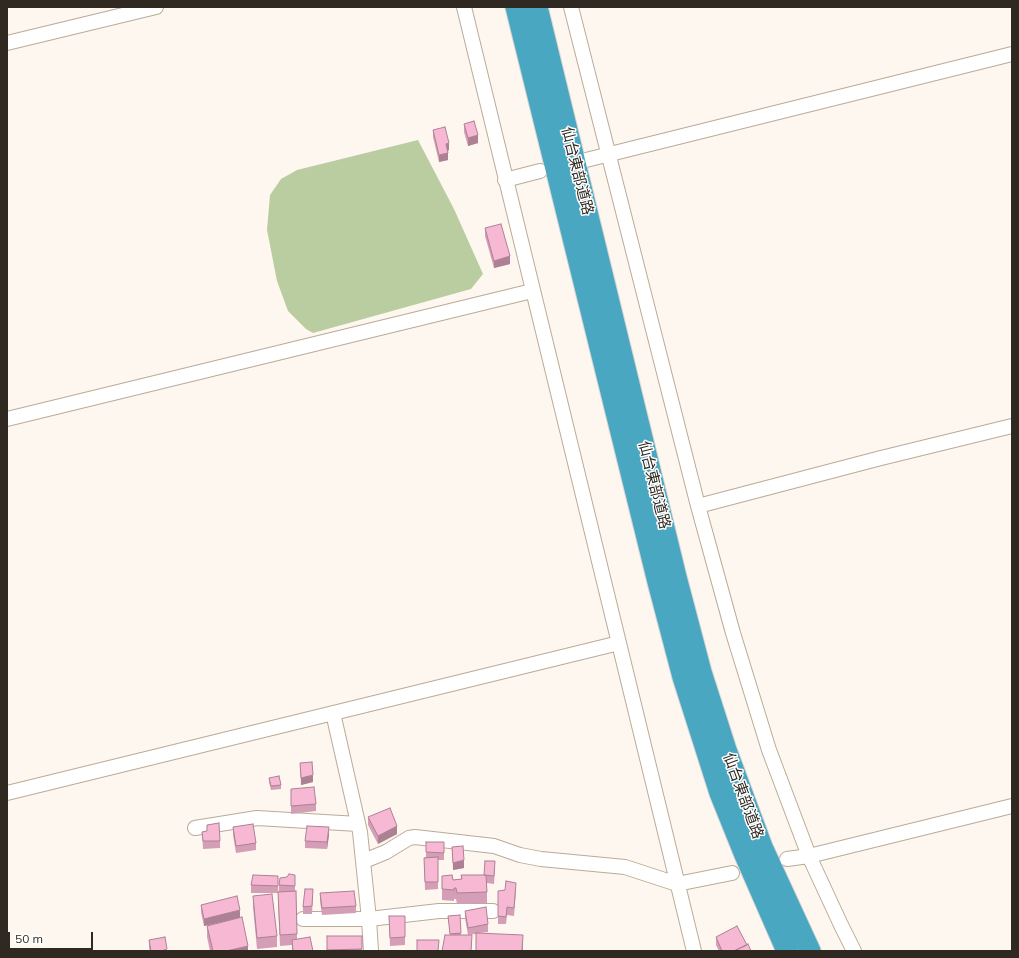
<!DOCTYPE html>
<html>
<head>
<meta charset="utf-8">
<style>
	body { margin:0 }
	#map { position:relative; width:1019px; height:958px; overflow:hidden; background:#fef7ef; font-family:Mulish,sans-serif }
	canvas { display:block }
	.frame { position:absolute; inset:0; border:8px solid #2f2921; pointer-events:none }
	.scale { position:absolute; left:8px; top:932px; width:85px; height:18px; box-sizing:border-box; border:2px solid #2f2921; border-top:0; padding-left:5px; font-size:12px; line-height:14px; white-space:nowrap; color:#2f2921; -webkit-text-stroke:3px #fff; paint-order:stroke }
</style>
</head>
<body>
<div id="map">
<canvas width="1019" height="958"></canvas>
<div class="frame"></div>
<div class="scale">50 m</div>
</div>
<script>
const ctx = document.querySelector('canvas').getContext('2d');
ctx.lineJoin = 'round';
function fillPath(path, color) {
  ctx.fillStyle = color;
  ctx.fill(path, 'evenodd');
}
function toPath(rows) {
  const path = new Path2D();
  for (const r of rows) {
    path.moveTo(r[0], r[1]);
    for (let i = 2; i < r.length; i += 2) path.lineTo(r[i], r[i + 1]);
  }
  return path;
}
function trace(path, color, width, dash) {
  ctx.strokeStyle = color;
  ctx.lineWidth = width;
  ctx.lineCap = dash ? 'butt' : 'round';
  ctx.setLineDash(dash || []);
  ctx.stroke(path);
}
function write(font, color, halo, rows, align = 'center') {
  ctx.font = font + ' Mulish,"Noto Sans JP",sans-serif';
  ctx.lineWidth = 3;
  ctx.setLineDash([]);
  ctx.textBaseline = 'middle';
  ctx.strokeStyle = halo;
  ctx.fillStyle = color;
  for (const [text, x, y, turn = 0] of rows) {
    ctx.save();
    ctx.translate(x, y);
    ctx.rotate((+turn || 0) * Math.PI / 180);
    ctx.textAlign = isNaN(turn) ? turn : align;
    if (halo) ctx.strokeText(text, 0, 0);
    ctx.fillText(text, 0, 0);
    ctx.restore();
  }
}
const green = toPath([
	[418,140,454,209,483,274,471,289,313,333,306,329,288,311,277,281,267,230,270,195,281,179,297,170]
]);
const minor = toPath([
	[464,7,694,951],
	[571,7,698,506,733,633,769,750,809,856,841,925,854,951],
	[7,43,156,7],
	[586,160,1012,54],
	[505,180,540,171],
	[7,419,532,291],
	[698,506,881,458,1012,426],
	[333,713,360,832,369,919,371,951],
	[7,793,619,643],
	[195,828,257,818,358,824],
	[787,859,809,856,1012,806],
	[364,861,386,852,409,838,415,837,494,846,520,855,541,859,625,867,677,884,732,873],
	[303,919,369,919,439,911,493,911]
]);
const highway = toPath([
	[516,7,658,582,683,677,720,793,745,855,787,951],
	[537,7,676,577,701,672,726,750,762,847,810,951]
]);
const wall = toPath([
	[464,124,478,143,468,146,464,132],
	[433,130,449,150,448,151,448,160,439,162,433,137],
	[485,228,510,264,494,268,485,236],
	[300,763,313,782,301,785],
	[269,778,281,785,281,789,271,790,269,782],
	[291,789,316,804,316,811,291,814],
	[368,817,397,834,378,844,368,825],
	[233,827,256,843,256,850,236,853,233,835],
	[207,831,220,841,220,848,203,849,202,832],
	[329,835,327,849,305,848,305,841],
	[426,842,444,850,444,860,438,860,438,889,425,890,424,858,426,857],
	[452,847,464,868,453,870],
	[495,868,494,884,487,883,487,903,457,904,456,899,454,899,454,901,442,900,442,876,453,880,461,879,461,875,484,875],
	[295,875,295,891,296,891,297,939,313,951,292,951,292,945,280,946,278,903,279,885],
	[278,876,278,893,251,893,251,885],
	[516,890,514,916,507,915,506,924,498,924,498,891],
	[320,893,356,906,356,913,322,915,320,901],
	[253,896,277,936,277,947,257,949,253,907],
	[313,896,312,914,303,914,303,907],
	[201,905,240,918,204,926,201,912],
	[465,911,488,924,488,932,479,933,523,942,523,951,476,951,476,934,468,935,465,918],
	[389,916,405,937,405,945,390,946],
	[448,916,461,933,461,935,472,943,471,951,442,951,450,935],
	[207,926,248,951,210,951,207,937],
	[327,936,362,936,362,951,327,951],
	[716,937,747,945,751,951,719,951,716,945],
	[149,940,167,951,150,951,149,948]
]);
const shadedWall = toPath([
	[478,135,478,143,468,146,468,138],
	[449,143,449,150,446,151,446,144],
	[448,153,448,160,439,162,439,155],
	[510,256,510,264,494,268,494,261],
	[313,775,313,782,301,785,301,778],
	[397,826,397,834,378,844,378,836],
	[329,827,329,835,327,849,327,842],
	[464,860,464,868,453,870,453,863],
	[240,910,240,918,204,926,204,919],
	[248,946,248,951,226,951]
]);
const building = toPath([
	[474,121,478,135,468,138,464,124,474,121],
	[445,127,449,143,446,144,448,153,439,155,433,130,445,127],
	[501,224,510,256,494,261,485,228,501,224],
	[312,762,313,775,301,778,300,763,312,762],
	[279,776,281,785,271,786,269,778,279,776],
	[314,787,316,804,291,806,291,789,314,787],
	[390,808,397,826,378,836,368,817,390,808],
	[219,823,220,841,203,841,202,832,207,831,207,825,219,823],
	[253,824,256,843,236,846,233,827,253,824],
	[307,826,329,827,327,842,305,841,307,826],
	[426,842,444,842,444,853,426,852,426,842],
	[463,846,464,860,453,863,452,847,463,846],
	[438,857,438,882,425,882,424,858,438,857],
	[485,861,495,861,494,876,484,875,485,861],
	[289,874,295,875,295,886,279,885,280,878,287,877,289,874],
	[253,875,278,876,278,886,251,885,253,875],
	[452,875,453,880,462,879,461,875,486,875,487,892,457,893,456,888,454,888,454,890,442,889,442,876,452,875],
	[506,881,516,883,514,908,507,907,506,917,498,916,498,891,505,890,506,881],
	[305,889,313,889,312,906,303,907,305,889],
	[296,891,297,934,280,935,278,892,296,891],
	[354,891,356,906,322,908,320,893,354,891],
	[272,894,277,936,257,938,253,896,272,894],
	[237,896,240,910,204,919,201,905,237,896],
	[486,907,488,924,468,928,465,911,486,907],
	[460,915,461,933,450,934,448,916,460,915],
	[389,916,405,916,405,937,390,938,389,916],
	[242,917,248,946,226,951,213,951,207,926,242,917],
	[737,926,747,945,734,951,722,951,716,937,737,926],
	[476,933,523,935,522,951,476,951,476,933],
	[445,935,472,935,471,951,442,951,445,935],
	[327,936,362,936,362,949,327,950,327,936],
	[165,937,167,949,162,951,151,951,149,940,165,937],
	[310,937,313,951,293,951,292,940,310,937],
	[417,940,439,940,438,951,417,951,417,940],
	[748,944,751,951,734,951,748,944]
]);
const streetNames = [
	["仙台東部道路",577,171,76],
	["仙台東部道路",654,485,76],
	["仙台東部道路",743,796,70]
];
fillPath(green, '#bacda1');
trace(minor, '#baab97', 16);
trace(highway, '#d5d4d3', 23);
trace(minor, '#fff', 14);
trace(highway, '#4aa7c1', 21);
fillPath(wall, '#d49eb6');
fillPath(shadedWall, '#ad8194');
fillPath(building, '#f7b8d4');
trace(building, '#ad8194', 1);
write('15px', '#2f2921', '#fff', streetNames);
</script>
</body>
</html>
